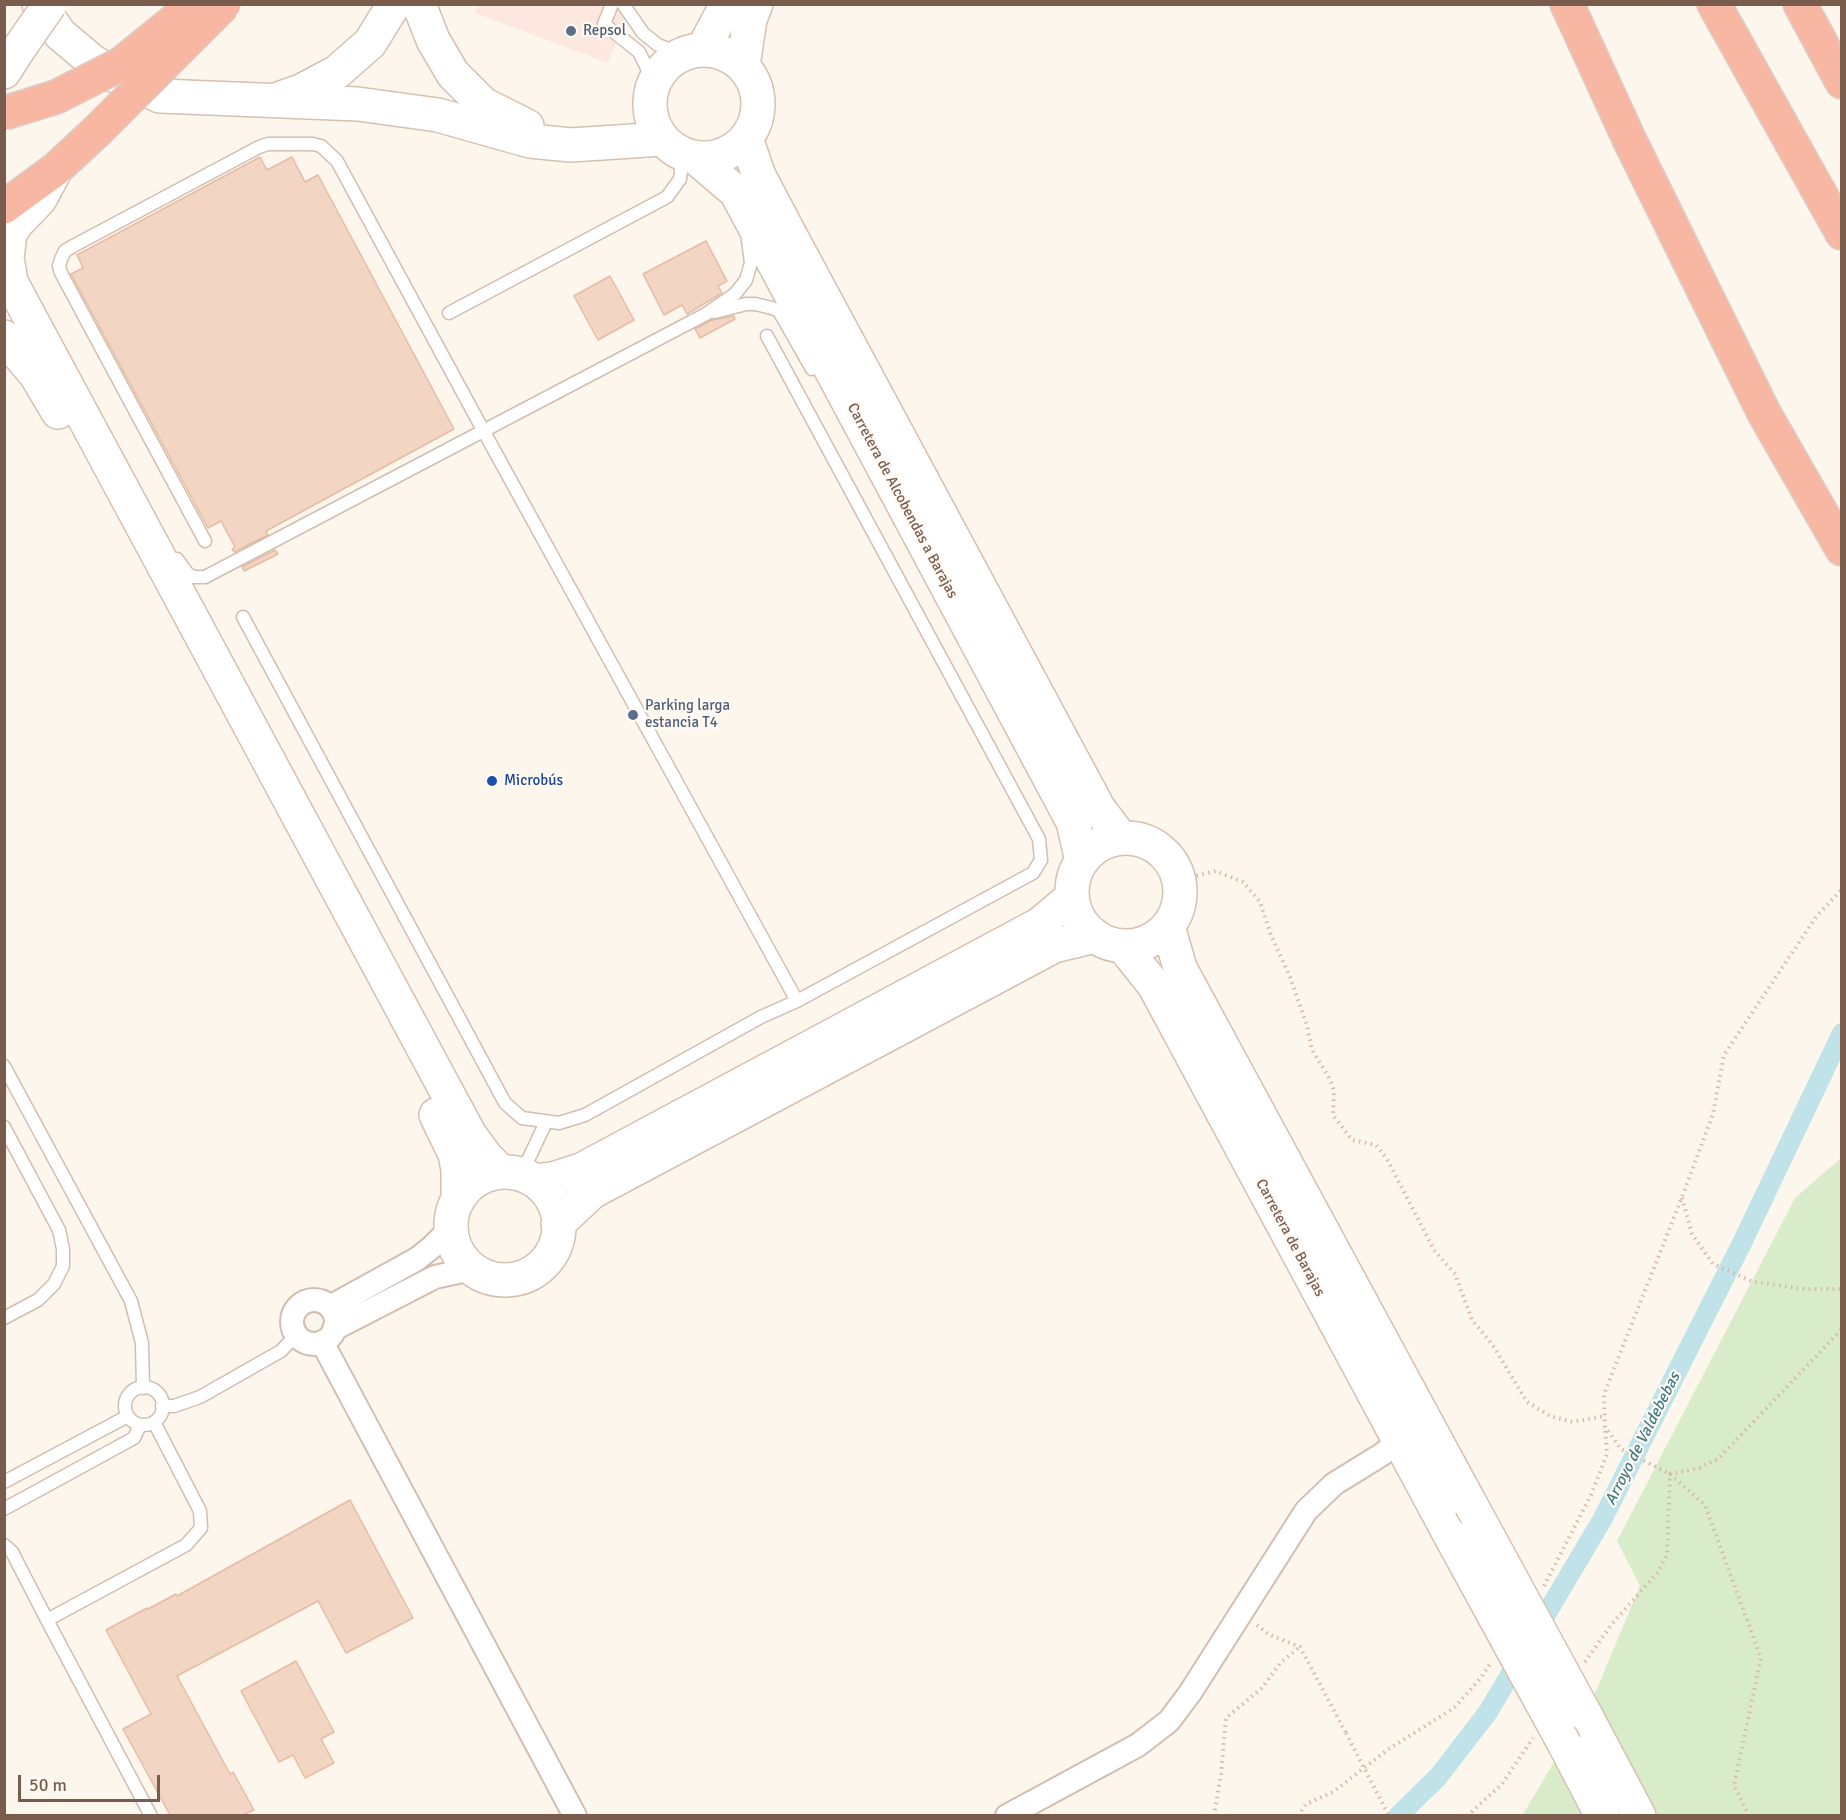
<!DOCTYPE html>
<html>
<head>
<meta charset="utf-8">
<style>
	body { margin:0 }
	#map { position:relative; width:1846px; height:1820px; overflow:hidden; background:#fdf6ec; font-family:Signika,sans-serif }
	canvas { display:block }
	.frame { position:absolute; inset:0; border:6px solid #7a5c4d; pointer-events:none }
	.scale { position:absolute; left:18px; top:1775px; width:142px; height:27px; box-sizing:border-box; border:3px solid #7a5c4d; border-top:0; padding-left:8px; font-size:18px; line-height:21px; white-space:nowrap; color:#7a5c4d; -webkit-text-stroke:4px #fffaf3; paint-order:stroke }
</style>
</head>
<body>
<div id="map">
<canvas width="1846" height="1820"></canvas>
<div class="frame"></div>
<div class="scale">50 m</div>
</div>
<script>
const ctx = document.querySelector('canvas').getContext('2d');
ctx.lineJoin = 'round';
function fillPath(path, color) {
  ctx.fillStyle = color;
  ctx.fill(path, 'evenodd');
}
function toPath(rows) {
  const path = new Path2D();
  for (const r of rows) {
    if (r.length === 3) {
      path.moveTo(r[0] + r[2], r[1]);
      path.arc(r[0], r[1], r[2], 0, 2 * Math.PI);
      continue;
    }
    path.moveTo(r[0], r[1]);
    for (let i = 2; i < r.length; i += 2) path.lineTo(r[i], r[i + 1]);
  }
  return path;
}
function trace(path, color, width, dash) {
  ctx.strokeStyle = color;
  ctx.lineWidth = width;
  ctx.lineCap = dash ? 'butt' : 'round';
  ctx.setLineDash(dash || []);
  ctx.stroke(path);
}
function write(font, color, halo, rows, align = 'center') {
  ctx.font = font + ' Signika,sans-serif';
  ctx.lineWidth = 4.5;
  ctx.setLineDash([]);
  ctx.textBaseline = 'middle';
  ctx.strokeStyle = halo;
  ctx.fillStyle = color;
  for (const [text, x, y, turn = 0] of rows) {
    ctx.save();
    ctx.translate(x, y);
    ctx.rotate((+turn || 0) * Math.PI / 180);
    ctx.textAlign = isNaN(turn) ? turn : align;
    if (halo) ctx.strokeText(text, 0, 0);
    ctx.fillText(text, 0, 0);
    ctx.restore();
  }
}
const commercial = toPath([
	[479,5,630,5,608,63,475,13]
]);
const green = toPath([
	[1841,1158,1841,1815,1522,1816,1596,1691,1640,1586,1617,1541,1795,1198]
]);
const canal = toPath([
	[1398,1816,1438,1777,1488,1712,1602,1520,1743,1241,1842,1033]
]);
const building = toPath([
	[260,157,267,170,292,157,305,182,318,175,454,429,266,531,268,535,234,552,232,549,235,547,221,521,208,528,71,274,83,268,77,255,260,157],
	[706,241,727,281,718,286,722,293,687,314,682,305,664,315,643,274,706,241],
	[610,276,634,320,598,340,574,296,610,276],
	[734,316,735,319,700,338,695,329,712,320,734,316],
	[275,550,278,554,244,571,242,567,275,550],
	[350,1500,413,1618,346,1653,318,1601,177,1676,230,1774,233,1772,254,1810,243,1815,170,1815,123,1729,151,1714,106,1630,147,1608,148,1609,176,1594,177,1596,350,1500],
	[296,1661,334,1732,321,1739,334,1763,305,1778,293,1755,279,1762,241,1691,296,1661]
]);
const path = toPath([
	[1179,880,1216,871,1243,882,1260,902,1271,935,1290,977,1307,1026,1312,1050,1330,1079,1334,1091,1333,1115,1352,1140,1376,1145,1387,1159,1434,1250,1455,1274,1472,1320,1492,1344,1527,1402,1550,1416,1573,1422,1605,1416],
	[1682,1198,1692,1234,1713,1264,1751,1281,1802,1289,1842,1289],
	[1544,1586,1591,1495,1607,1454,1605,1428],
	[1257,1625,1268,1634,1300,1647,1346,1733],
	[1585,1662,1611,1625,1657,1573,1667,1555,1670,1474,1699,1468,1719,1458,1842,1329],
	[1214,1816,1221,1774,1226,1718,1262,1688,1281,1662,1300,1647],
	[1298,1816,1306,1804,1333,1792,1390,1748,1454,1708,1480,1679,1492,1661],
	[1467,1816,1502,1784,1533,1738],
	[1749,1816,1734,1785,1761,1658,1705,1505,1670,1474,1621,1449,1605,1427,1604,1394,1682,1197,1713,1114,1724,1055,1816,917,1842,889]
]);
const lane = toPath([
	[612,4,604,24,639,52,647,68,656,78],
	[623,4,643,33,658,45,682,54],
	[715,312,746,304,755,304,772,308,779,311,812,369],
	[449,313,667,197,680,179,683,154],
	[205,541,61,273,59,266,61,259,65,251,75,245,259,147,268,144,313,144,321,146,337,161,483,430,797,1001],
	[177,559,188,574,193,577,205,577,706,314,735,294,746,280,751,263,748,240],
	[243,617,505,1103,522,1118,559,1123,585,1115,761,1017,797,1001,1033,873,1041,860,1039,839,767,336],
	[4,1066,131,1301,142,1343,143,1388],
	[4,1127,59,1230,63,1249,63,1266,54,1284,38,1300,4,1318],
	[521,1175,546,1122],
	[144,1406,19],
	[162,1406,174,1406,200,1397,281,1351,296,1335],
	[4,1482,128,1416],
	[4,1509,134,1438,140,1425],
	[4,1545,12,1552,47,1620],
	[151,1816,47,1620,186,1545,201,1528,200,1511,154,1422]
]);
const street = toPath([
	[314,1322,22],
	[330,1307,417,1259,432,1247,451,1228],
	[334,1329,435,1277,471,1269],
	[322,1342,575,1816],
	[1007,1816,1138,1745,1169,1721,1190,1693,1306,1511,1334,1484,1381,1455,1400,1441,1405,1430]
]);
const secondary = toPath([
	[39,4,60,34,92,61,121,79,160,96,358,104,438,115,530,141,571,145,662,139],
	[419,4,433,40,453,74,483,104,527,126],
	[703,49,727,4],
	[704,104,54],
	[743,66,750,19,756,4],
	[4,72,18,50],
	[281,98,301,91,337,72,370,43,394,4],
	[746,138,759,176,788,231,1099,809,1121,838],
	[696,158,736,192,1073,822,1082,861],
	[56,169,40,199,16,224,10,234,7,258,11,282,470,1135,487,1158,501,1172],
	[4,337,36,375,58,412],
	[1126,892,54],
	[1168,926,1180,968,1471,1505],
	[1123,946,1154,985,1450,1535],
	[436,1115,455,1154,458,1170,458,1199],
	[505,1226,54],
	[535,1181,553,1179,581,1170,1040,924,1072,897],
	[558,1224,592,1192,1054,946,1095,936],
	[1585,1714,1639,1816],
	[1565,1745,1602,1816]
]);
const highway = toPath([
	[1567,4,1630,141,1764,413,1842,549],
	[1714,4,1842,233],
	[1800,4,1842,82],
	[4,207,56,169,96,132]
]);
const pathBridge = toPath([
	[1346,1733,1389,1816]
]);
const secondaryBridge = toPath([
	[18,50,50,4],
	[1471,1505,1585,1714],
	[1450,1535,1565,1745]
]);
const highwayBridge = toPath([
	[4,113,56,97,121,64,195,4],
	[96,132,224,4]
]);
const markers = [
	[571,31,6,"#5c6f8a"],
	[633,715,6,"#5c6f8a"],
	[492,781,6,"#1a4fb4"]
];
const serviceNames = [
	["Repsol",583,31],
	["Parking larga",645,706],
	["estancia T4",645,723]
];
const streetNames = [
	["Carretera de Alcobendas a Barajas",902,501,62],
	["Carretera de Barajas",1290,1238,62]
];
const transitNames = [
	["Microbús",504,781]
];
const waterNames = [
	["Arroyo de Valdebebas",1643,1439,-63]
];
fillPath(commercial, '#fde8e0');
fillPath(green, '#d8ecc9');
trace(canal, '#bfe3e8', 20);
fillPath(building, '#f3d5c3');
trace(building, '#e6bba3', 1.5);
trace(lane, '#d1beb0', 15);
trace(street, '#d1beb0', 26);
trace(secondary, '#d6c0b0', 36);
trace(highway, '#dad1cd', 36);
trace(path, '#d9b8a5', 4, [1.5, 4.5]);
trace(lane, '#fff', 12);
trace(street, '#fff', 22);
trace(secondary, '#fff', 33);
trace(highway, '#f7b7a3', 33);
trace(secondaryBridge, '#d6c0b0', 36, []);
trace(highwayBridge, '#dad1cd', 36, []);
trace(pathBridge, '#d9b8a5', 4, [1.5, 4.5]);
trace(secondaryBridge, '#fff', 33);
trace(highwayBridge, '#f7b7a3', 33);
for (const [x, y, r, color] of markers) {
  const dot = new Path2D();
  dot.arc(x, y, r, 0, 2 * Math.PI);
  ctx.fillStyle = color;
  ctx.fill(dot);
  trace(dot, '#fffaf3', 2);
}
write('15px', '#4e5e75', '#fffaf3', serviceNames, 'left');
write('15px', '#7a5c4d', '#fffaf3', streetNames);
write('15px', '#164399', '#fffaf3', transitNames, 'left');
write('italic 16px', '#437c86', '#fffaf3', waterNames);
</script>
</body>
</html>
